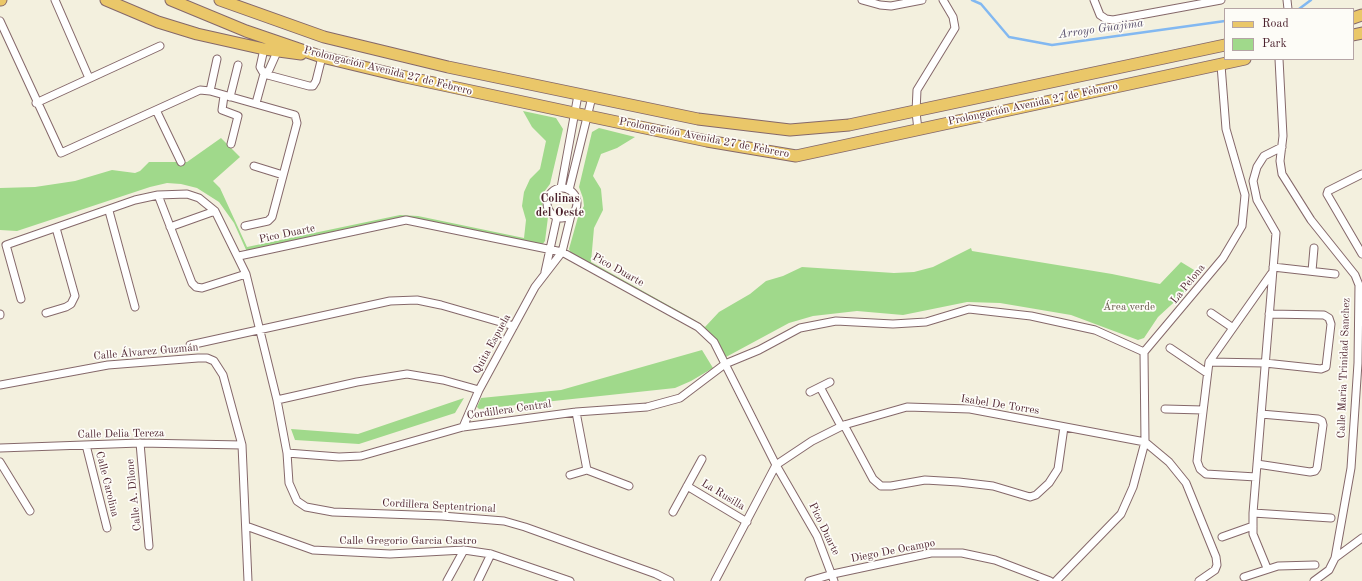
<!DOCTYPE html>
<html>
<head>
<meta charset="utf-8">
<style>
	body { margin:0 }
	#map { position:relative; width:1362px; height:581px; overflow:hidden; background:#f3f0de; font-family:"Old Standard TT",serif }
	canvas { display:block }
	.legend { position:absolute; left:1224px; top:8px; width:130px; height:52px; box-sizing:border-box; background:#fdfcf7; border:1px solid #b5a4a5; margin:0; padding:5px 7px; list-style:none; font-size:12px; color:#4a1f2b }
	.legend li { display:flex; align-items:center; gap:8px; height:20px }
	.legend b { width:20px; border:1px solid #b5a4a5 }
</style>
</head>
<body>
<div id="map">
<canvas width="1362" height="581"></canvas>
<ul class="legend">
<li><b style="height:5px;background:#eac769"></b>Road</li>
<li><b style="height:11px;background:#a0d98b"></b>Park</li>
</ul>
</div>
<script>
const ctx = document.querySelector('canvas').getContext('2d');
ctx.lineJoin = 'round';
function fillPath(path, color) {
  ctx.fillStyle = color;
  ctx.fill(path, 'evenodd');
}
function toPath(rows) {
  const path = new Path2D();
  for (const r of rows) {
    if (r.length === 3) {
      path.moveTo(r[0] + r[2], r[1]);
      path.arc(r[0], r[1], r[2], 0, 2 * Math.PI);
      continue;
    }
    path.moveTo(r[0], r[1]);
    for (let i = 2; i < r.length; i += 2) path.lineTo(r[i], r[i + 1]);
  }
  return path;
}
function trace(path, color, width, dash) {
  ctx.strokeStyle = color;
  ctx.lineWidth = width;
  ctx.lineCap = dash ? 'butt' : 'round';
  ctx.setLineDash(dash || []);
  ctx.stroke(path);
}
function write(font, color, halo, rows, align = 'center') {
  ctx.font = font + ' "Old Standard TT",serif';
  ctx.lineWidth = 3.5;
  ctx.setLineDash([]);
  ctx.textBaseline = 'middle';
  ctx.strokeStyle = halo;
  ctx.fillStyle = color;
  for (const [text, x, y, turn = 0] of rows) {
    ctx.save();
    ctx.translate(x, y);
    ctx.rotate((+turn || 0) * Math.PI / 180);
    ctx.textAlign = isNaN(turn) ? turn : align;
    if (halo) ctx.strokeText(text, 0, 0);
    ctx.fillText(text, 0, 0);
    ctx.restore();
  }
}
const green = toPath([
	[523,111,556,118,563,129,550,184,544,192,542,200,543,209,548,217,545,241,542,245,420,221,369,224,247,252,234,223,219,202,197,188,181,184,167,183,150,187,17,231,0,230,0,188,35,187,75,181,112,170,135,173,140,171,149,162,187,162,221,138,240,157,213,181,220,188,247,247,400,215,418,216,524,238,526,220,522,206,524,192,530,179,540,169,546,141,532,127],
	[599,128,635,137,617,148,601,154,593,176,601,189,603,210,594,228,591,262,693,319,705,327,719,312,750,294,766,281,783,276,802,267,894,273,914,272,933,267,971,248,972,251,1112,274,1160,284,1181,262,1199,273,1183,294,1158,317,1144,338,1138,340,1071,315,1000,303,967,302,903,315,857,311,813,316,789,323,726,357,708,335,571,254,569,249,578,217,584,206,583,198,579,187,592,132],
	[702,350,713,368,691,381,675,388,479,409,477,407,481,398,561,390],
	[464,398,455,413,359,444,295,440,291,429,358,434]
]);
const stream = toPath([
	[972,0,981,4,1009,37,1052,45,1225,21],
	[1299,9,1311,0]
]);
const minor = toPath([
	[55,0,89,78],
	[862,0,880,5,891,6,922,0],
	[1094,0,1100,15,1106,19,1113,20,1221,0],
	[1287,0,1288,9],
	[0,21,61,153,200,90,210,91,295,115,297,123,272,217,268,221,245,226],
	[264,49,260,67,264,74,309,86,313,86,316,81,322,57],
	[1279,59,1283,136,1280,161,1282,174,1311,220,1355,275,1359,285,1358,363,1351,468,1335,558,1329,570,1314,581],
	[210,91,217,59],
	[224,96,222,110,238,116,231,144],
	[230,97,238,65],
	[36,103,160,46],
	[256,103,264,74,269,70,277,52],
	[156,110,181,162],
	[918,130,916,112,917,90,955,28,953,17,943,0],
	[254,166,283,175],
	[1362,174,1328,191,1327,194,1362,254],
	[561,188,578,95],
	[562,203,15],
	[569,190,592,97],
	[158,195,192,283,196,287,202,288,246,274],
	[109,211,135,307],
	[170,227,215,211],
	[239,256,406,220,562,252,698,327,714,342,776,465,817,536,834,581],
	[1273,267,1335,274],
	[1312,271,1314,248],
	[545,272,557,217],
	[21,299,6,245,135,200,158,195,187,194,199,198,215,211,246,274,277,400,287,453,289,483,297,501,306,507,333,512,442,516,504,521,525,527,656,574,670,581],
	[46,313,66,307,71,304,75,296,56,228],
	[1211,313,1233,328],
	[0,314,0,315],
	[190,345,390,301,417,300,441,305,514,326],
	[1170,348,1207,373],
	[1209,362,1265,363,1321,369,1326,367,1331,324,1329,318,1324,315,1269,314],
	[0,385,108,365,198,358,207,358,214,361,223,375,242,445,248,581],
	[820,387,841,426],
	[810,392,830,382],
	[277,400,357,382,407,374,443,380,479,390],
	[1165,409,1203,410],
	[576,412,587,470],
	[844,425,873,479,881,486,891,486,925,480,959,482,993,486,1030,497,1036,495,1049,483,1058,469,1064,427],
	[463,427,479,390,535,287,562,252,571,215],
	[140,443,149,546],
	[86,445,107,528],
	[0,448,140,443,242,445],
	[287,453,339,457,361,456,463,427,576,412,647,407,680,398,725,364,759,350,800,328,836,321,893,324,926,322,969,309,1031,316,1095,330,1144,352],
	[0,462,30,511],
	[1257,464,1310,472,1315,471,1317,468,1323,425,1322,421,1318,419,1261,414],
	[570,475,587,470,629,486],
	[1256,477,1206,474,1200,469,1197,461,1209,362,1271,274],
	[687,486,747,522],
	[673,512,702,459],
	[1253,513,1331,518],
	[246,526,313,550,390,554,464,550,491,554,570,581],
	[1222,537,1253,526],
	[1335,558,1362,538],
	[1267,568,1253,534,1253,513,1276,233,1257,200,1253,181,1257,167,1264,156,1282,147],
	[1244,577,1278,566,1315,565],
	[447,581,464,550],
	[478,581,491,554],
	[715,581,776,465,812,441,844,425,907,407,970,409,1145,442,1169,462,1186,483,1216,557,1217,565,1215,570,1199,581],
	[809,581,833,574,931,553,962,553,995,560,1050,581],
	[1056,581,1121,514,1133,487,1145,442,1144,352,1223,258,1242,226,1245,195,1226,129,1221,65]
]);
const primary = toPath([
	[0,0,1,0],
	[106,0,158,22,197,34,264,49,301,54],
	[171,0,246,31,322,57,401,76,574,113,707,141,796,156,1245,59],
	[220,0,324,37,448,67,698,119,790,130,849,125,1225,45],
	[1353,18,1362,15],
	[1353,35,1362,33]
]);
const streetNames = [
	["Prolongación Avenida 27 de Febrero",388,71,14],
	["Prolongación Avenida 27 de Febrero",1033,104,-12],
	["Prolongación Avenida 27 de Febrero",704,138,11],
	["Pico Duarte",287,234,-12],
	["Pico Duarte",618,270,29],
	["La Pelona",1188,284,-51],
	["Quita Espuela",492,344,-61],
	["Calle Álvarez Guzmán",146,352,-5],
	["Calle Maria Trinidad Sanchez",1344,368,-88],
	["Isabel De Torres",1000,405,9],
	["Cordillera Central",509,410,-8],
	["Calle Delia Tereza",121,434,-1],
	["Calle Carolina",107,484,76],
	["Calle A. Dilone",134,495,-96],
	["La Rusilla",723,495,31],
	["Cordillera Septentrional",439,506,3],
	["Pico Duarte",824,529,64],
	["Calle Gregorio Garcia Castro",408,541],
	["Diego De Ocampo",893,551,-11]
];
const parkNames = [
	["Área verde",1129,307]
];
const waterNames = [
	["Arroyo Guajima",1101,29,-8]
];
const neighbourhoodNames = [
	["Colinas",560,199],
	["del Oeste",560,213]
];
fillPath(green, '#a0d98b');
trace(stream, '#82b8f1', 2.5);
trace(minor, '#85686a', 9);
trace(primary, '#85686a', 13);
trace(minor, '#fff', 7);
trace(primary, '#eac769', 11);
write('11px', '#4a1f2b', '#fdfcf7', streetNames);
write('11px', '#645748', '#fdfcf7', parkNames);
write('italic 12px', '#5e5570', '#fdfcf7', waterNames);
write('bold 12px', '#4a1f2b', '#fdfcf7', neighbourhoodNames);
</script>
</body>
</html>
